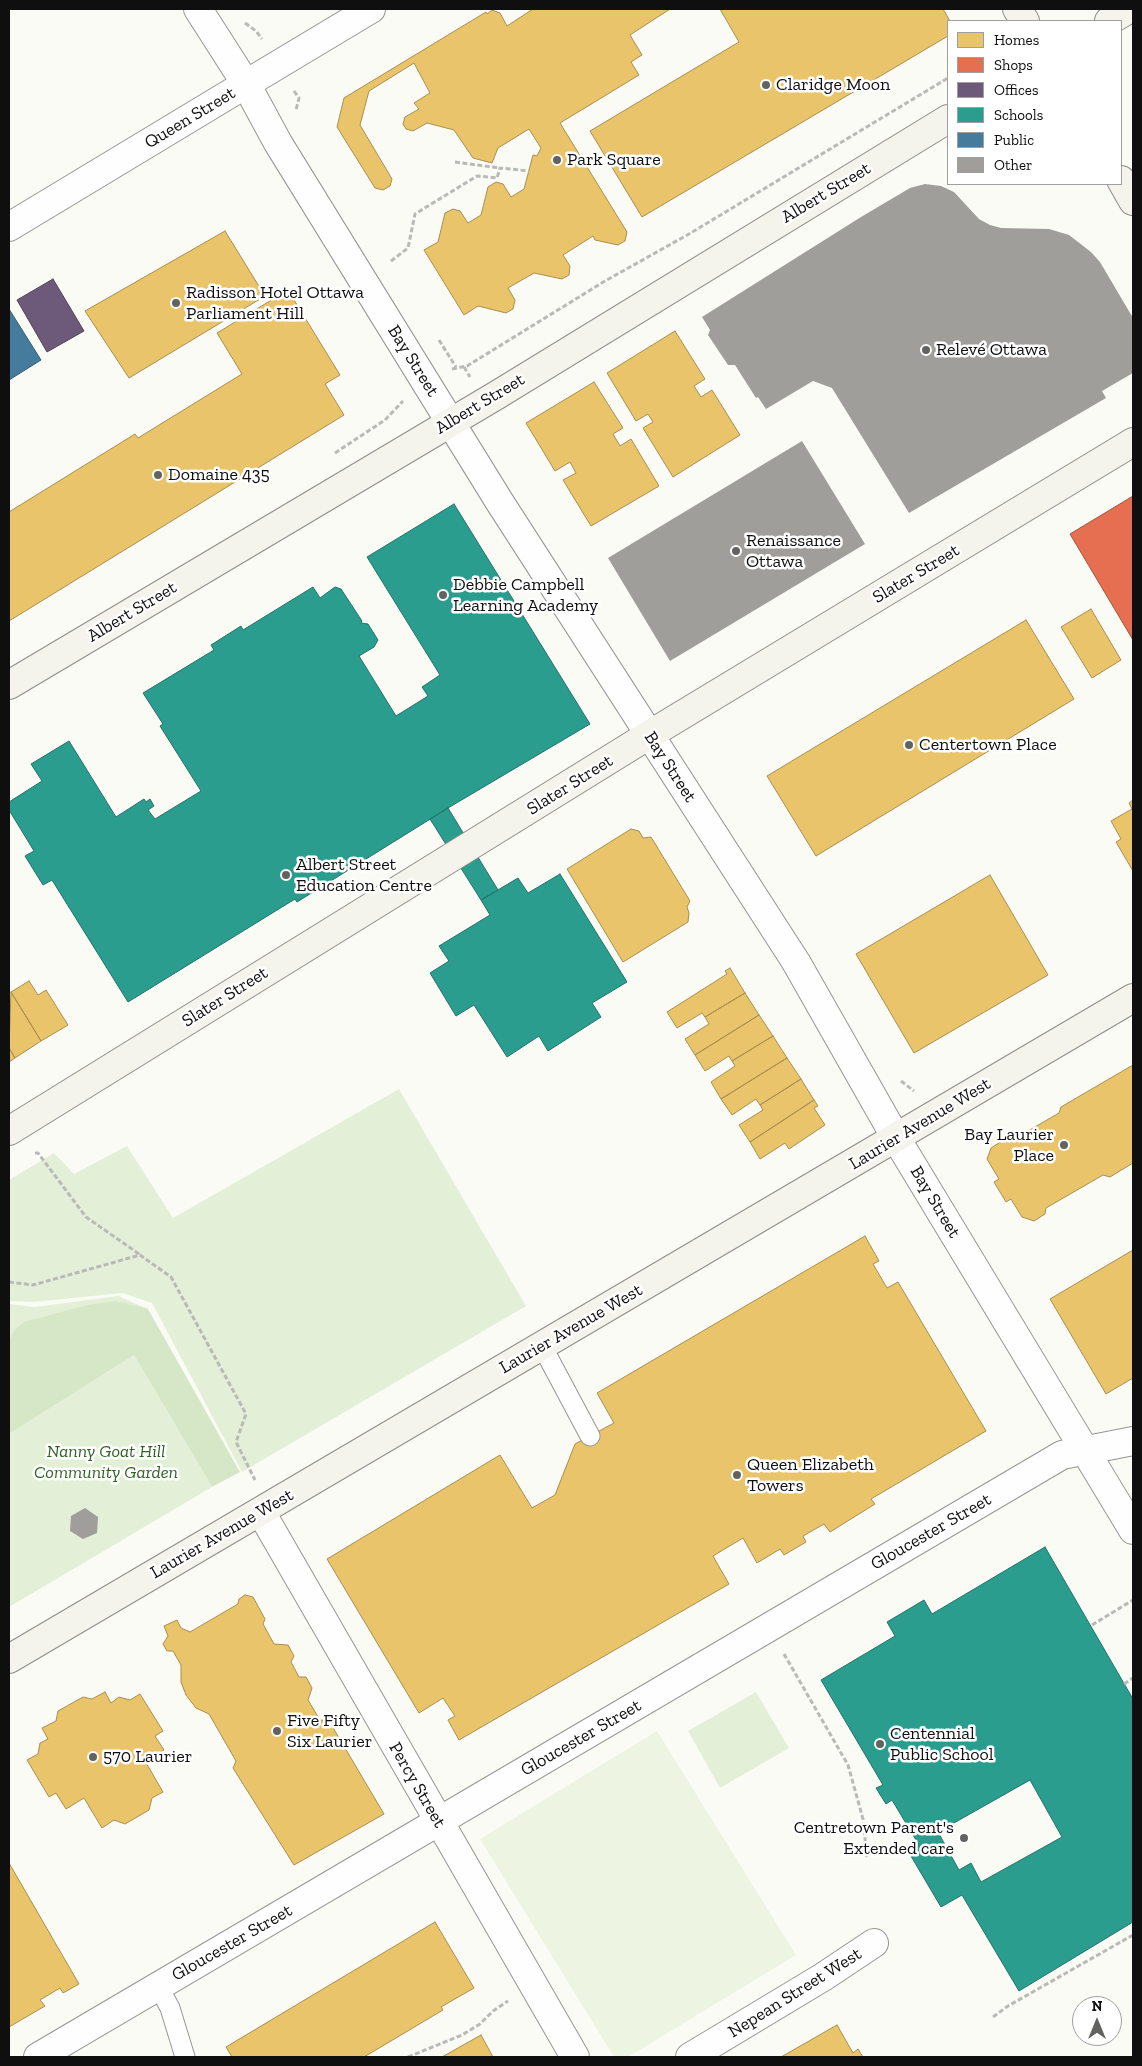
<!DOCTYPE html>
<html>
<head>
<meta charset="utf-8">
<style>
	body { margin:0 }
	#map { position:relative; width:1142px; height:2066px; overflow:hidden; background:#fbfbf6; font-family:"Zilla Slab",serif }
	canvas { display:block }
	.frame { position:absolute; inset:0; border:10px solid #0f0f0f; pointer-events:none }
	.legend { position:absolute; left:947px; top:20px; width:175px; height:165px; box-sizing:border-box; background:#fff; border:1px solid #9f9f9f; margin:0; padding:6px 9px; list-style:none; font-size:15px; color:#0f0f0f }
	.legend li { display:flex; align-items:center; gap:10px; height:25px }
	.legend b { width:25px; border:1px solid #9f9f9f }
	.north { position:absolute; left:1072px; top:1996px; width:50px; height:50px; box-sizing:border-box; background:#fff; border:1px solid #9f9f9f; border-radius:50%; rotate:0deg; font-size:14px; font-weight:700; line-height:20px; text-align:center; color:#0f0f0f }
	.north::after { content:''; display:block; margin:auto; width:18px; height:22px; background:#626260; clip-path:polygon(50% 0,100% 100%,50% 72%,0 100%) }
</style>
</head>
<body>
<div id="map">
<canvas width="1142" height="2066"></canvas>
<div class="frame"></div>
<ul class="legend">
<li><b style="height:14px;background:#e9c46a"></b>Homes</li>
<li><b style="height:14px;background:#e76f51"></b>Shops</li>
<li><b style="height:14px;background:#6d597a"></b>Offices</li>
<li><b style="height:14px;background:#2a9d8f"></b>Schools</li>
<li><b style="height:14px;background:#457b9d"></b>Public</li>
<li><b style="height:14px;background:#9f9e9b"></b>Other</li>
</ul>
<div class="north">N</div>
</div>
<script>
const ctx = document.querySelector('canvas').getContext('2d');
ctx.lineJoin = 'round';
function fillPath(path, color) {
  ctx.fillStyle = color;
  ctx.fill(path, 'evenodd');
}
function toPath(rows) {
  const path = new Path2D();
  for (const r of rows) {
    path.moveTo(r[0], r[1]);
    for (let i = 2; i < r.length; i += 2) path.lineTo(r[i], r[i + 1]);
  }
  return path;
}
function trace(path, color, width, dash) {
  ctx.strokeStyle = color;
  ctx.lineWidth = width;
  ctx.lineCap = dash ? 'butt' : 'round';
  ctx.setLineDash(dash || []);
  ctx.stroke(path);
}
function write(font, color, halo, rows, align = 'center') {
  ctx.font = font + ' "Zilla Slab",serif';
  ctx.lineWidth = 5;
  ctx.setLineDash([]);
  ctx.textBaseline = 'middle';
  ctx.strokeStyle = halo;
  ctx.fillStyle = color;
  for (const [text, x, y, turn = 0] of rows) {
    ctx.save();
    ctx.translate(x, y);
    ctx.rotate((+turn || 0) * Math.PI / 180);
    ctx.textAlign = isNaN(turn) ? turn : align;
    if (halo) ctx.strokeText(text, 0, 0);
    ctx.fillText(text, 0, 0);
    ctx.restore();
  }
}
const green = toPath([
	[399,1089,526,1306,242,1472,152,1303,122,1293,34,1302,9,1301,9,1180,54,1153,74,1174,127,1146,173,1218],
	[118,1296,148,1309,9,1394,9,1304,35,1307],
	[134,1355,212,1487,9,1607,9,1434],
	[756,1692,789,1748,720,1788,688,1731]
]);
const forest = toPath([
	[116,1301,148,1309,240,1472,212,1487,134,1355,9,1434,9,1342,14,1331,24,1322,88,1305]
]);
const pitch = toPath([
	[657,1731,796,1955,628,2057,614,2057,480,1839]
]);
const homes = toPath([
	[533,9,670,9,630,35,642,55,631,62,639,75,560,123,627,232,625,241,618,245,595,240,593,236,563,255,570,266,569,275,562,279,534,273,508,288,515,300,513,309,506,313,478,306,464,315,424,250,438,242,445,213,453,209,460,211,468,223,481,215,488,187,496,182,503,184,511,197,524,189,533,155,537,156,541,148,529,129,498,148,492,163,473,158,454,130,427,123,413,131,406,129,403,124,405,117,419,109,414,103,430,93,414,63,369,91,360,125,392,179,390,186,383,190,375,188,337,127,344,98,486,12,487,14,492,10,500,13,507,26,533,9],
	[720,9,943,9,950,21,948,21,948,36,642,217,590,131,739,42,720,9],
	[225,231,265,296,129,378,85,311,225,231],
	[288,290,340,375,325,384,344,415,9,621,9,512,135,434,138,438,242,374,217,333,288,290],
	[675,331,705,379,694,386,701,397,712,390,740,435,673,477,643,428,653,422,648,414,636,421,607,373,675,331],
	[594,382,623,428,613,434,620,446,631,439,659,486,591,526,563,480,576,473,570,462,555,471,526,423,594,382],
	[1091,609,1121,660,1092,678,1061,627,1091,609],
	[1026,620,1074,699,816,856,767,776,1026,620],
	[1133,800,1133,871,1116,842,1121,839,1111,821,1132,809,1129,803,1133,800],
	[631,829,639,831,643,838,651,837,690,901,687,907,689,913,688,922,623,962,567,869,631,829],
	[990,875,1048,975,914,1053,856,954,990,875],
	[730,968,745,993,705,1017,702,1013,677,1028,667,1012,727,974,725,971,730,968],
	[29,981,38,995,46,990,68,1025,41,1041,11,992,29,981],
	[11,992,41,1041,15,1058,9,1048,11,992],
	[745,993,759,1015,695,1055,685,1039,709,1024,705,1017,745,993],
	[759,1015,773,1036,732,1061,729,1056,705,1071,695,1055,759,1015],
	[773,1036,787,1058,721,1099,711,1082,735,1066,732,1061,773,1036],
	[9,1048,15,1058,9,1062,9,1048],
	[787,1058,801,1079,760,1105,756,1099,732,1115,721,1099,787,1058],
	[1133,1065,1133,1163,1110,1177,1103,1175,1046,1208,1045,1214,1034,1221,1022,1217,1011,1199,1006,1202,994,1182,999,1179,987,1159,991,1148,1002,1141,1009,1142,1059,1113,1061,1107,1133,1065],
	[801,1079,814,1100,750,1142,739,1125,763,1110,760,1105,801,1079],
	[814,1100,818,1106,814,1108,825,1125,789,1149,785,1143,760,1159,750,1142,814,1100],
	[865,1236,879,1261,873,1264,887,1288,898,1282,986,1431,871,1499,875,1504,830,1532,824,1524,803,1536,806,1542,784,1555,780,1549,757,1563,743,1538,713,1556,729,1584,459,1740,448,1720,455,1716,443,1698,419,1713,327,1559,500,1455,532,1508,555,1495,575,1444,614,1423,597,1393,865,1236],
	[1133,1250,1133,1378,1106,1394,1050,1299,1133,1250],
	[245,1595,253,1597,265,1619,263,1624,274,1644,288,1645,294,1656,291,1662,299,1677,306,1677,312,1688,308,1700,320,1720,329,1721,384,1814,294,1865,233,1768,236,1761,209,1714,196,1708,186,1695,181,1682,181,1665,173,1651,167,1651,163,1644,168,1636,164,1626,177,1620,181,1628,190,1632,238,1604,239,1599,245,1595],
	[105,1692,111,1703,119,1697,130,1700,140,1694,163,1731,155,1736,164,1750,145,1761,163,1792,152,1798,149,1810,125,1824,114,1820,102,1828,84,1798,66,1809,56,1793,49,1797,27,1760,38,1754,40,1743,48,1739,42,1728,56,1721,58,1711,83,1697,92,1699,105,1692],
	[9,1863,79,1984,63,1993,60,1988,40,2000,45,2006,9,2027,9,1863],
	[435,1922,474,1988,441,2007,443,2010,364,2057,232,2057,226,2047,435,1922],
	[837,2025,853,2053,858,2049,863,2057,781,2057,837,2025],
	[481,2035,493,2057,442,2057,481,2035]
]);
const shops = toPath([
	[1133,496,1133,640,1070,534,1133,496]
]);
const offices = toPath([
	[53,279,84,331,47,352,17,300,53,279]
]);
const schools = toPath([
	[454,504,590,724,448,808,297,902,295,899,128,1002,52,880,43,885,25,856,34,851,9,810,9,802,42,781,31,764,69,741,116,817,144,799,146,802,150,799,154,806,148,810,155,819,201,791,160,726,163,724,143,693,214,650,211,645,241,626,243,630,313,587,320,598,335,587,341,589,362,621,361,623,368,624,378,640,374,647,359,656,396,716,428,696,422,687,440,675,367,557,454,504],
	[448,808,498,890,481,900,430,819,448,808],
	[560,874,627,982,592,1003,601,1017,548,1051,539,1036,507,1057,474,1005,456,1016,430,973,449,961,439,946,490,915,481,900,518,878,528,893,560,874],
	[1045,1547,1133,1699,1133,1922,1019,1991,962,1895,941,1907,908,1851,919,1845,892,1800,886,1804,876,1788,883,1785,821,1680,895,1636,887,1622,924,1600,932,1614,1045,1547],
	[1030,1780,1062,1837,981,1882,971,1863,959,1870,938,1832,1030,1780]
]);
const public = toPath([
	[9,309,41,360,9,380,9,309]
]);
const building = toPath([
	[925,184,941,186,954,192,979,219,990,225,1001,228,1049,229,1069,235,1091,252,1100,262,1133,318,1133,373,1102,391,1106,398,909,513,832,388,813,381,766,409,758,397,756,398,735,365,728,365,708,335,710,330,702,317,861,217,910,188],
	[802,441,865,544,670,661,608,558],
	[85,1508,98,1517,97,1533,83,1539,70,1531,71,1516]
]);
const path = toPath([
	[245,23,256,31,262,39],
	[294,91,299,98,296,110],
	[455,162,500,168],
	[391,261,408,248,415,214,477,176,497,178,500,168,529,171],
	[439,340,456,367],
	[464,367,470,377],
	[452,369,467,366,605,281,689,234,948,78],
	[335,453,385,420,403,401],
	[901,1081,914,1091],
	[35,1153,38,1153,86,1217,139,1254],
	[9,1282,33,1285,140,1255,171,1277,246,1414,236,1442,255,1480],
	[1092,1625,1133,1600],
	[784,1654,848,1765,863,1819,867,1858],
	[1124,1684,1133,1678],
	[993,2017,1008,2006,1133,1935],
	[408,2057,462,2035,480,2024,493,2011,508,2001]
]);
const service = toPath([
	[542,1346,590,1436],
	[158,1986,170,2008,185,2057]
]);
const minor = toPath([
	[9,227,246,84],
	[896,1138,1133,1530],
	[261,1512,575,2057],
	[38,2057,1062,1455,1133,1441],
	[690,2057,823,1977,874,1943]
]);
const tertiary = toPath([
	[198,9,246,84,278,143,499,501,796,962,896,1138],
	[246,84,371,9]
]);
const secondary = toPath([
	[1017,9,1025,21],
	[1109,21,1129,9],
	[1121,180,1133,201],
	[9,685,497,395,948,119],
	[9,1131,649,735,1133,442],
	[9,1659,1133,998]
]);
const markers = [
	[766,85,5,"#626260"],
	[557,160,5,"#626260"],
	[176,303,5,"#626260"],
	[926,350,5,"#626260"],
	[158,475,5,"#626260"],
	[736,551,5,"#626260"],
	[443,595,5,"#626260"],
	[909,745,5,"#626260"],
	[286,875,5,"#626260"],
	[1064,1145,5,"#626260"],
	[737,1475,5,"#626260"],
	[277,1731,5,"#626260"],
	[880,1744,5,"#626260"],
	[93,1757,5,"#626260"],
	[964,1838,5,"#626260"]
];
const poiNames = [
	["Claridge Moon",776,85],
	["Park Square",567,160],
	["Radisson Hotel Ottawa",186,293],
	["Parliament Hill",186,314],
	["Relevé Ottawa",936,350],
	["Domaine 435",168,475],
	["Renaissance",746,541],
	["Ottawa",746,562],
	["Debbie Campbell",453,585],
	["Learning Academy",453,606],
	["Centertown Place",919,745],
	["Albert Street",296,865],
	["Education Centre",296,886],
	["Bay Laurier",1054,1135,"right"],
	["Place",1054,1156,"right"],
	["Queen Elizabeth",747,1465],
	["Towers",747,1486],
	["Five Fifty",287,1721],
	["Six Laurier",287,1742],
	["Centennial",890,1734],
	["Public School",890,1755],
	["570 Laurier",103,1757],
	["Centretown Parent's",954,1828,"right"],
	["Extended care",954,1849,"right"]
];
const streetNames = [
	["Queen Street",190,118,-31],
	["Albert Street",826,193,-31],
	["Bay Street",413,361,58],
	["Albert Street",480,404,-31],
	["Slater Street",916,574,-31],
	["Albert Street",132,612,-31],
	["Bay Street",670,767,57],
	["Slater Street",570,785,-32],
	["Slater Street",225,997,-32],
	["Laurier Avenue West",920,1124,-31],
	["Bay Street",935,1202,59],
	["Laurier Avenue West",571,1329,-30],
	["Gloucester Street",931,1532,-30],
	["Laurier Avenue West",222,1534,-30],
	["Gloucester Street",581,1738,-30],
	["Percy Street",417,1785,60],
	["Gloucester Street",232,1943,-30],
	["Nepean Street West",795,1993,-32]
];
const parkNames = [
	["Nanny Goat Hill",106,1452],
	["Community Garden",106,1473]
];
fillPath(green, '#e4efd7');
fillPath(forest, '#d5e7c6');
fillPath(pitch, '#edf4e1');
fillPath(homes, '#e9c46a');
trace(homes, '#a88e4f', 1);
fillPath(shops, '#e76f51');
trace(shops, '#a6523d', 1);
fillPath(offices, '#6d597a');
trace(offices, '#51435a', 1);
fillPath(schools, '#2a9d8f');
trace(schools, '#227269', 1);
fillPath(public, '#457b9d');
trace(public, '#355b72', 1);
fillPath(building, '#9f9e9b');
trace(service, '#959593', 21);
trace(minor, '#959593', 30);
trace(tertiary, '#959593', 30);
trace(secondary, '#8c8c8a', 30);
trace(path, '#b9b9b8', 3, [5, 2.5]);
trace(service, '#fefefe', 19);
trace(minor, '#fefefe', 28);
trace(tertiary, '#fefefe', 28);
trace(secondary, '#f4f4ec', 28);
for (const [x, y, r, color] of markers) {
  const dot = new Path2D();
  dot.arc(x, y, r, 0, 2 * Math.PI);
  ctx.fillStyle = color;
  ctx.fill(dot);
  trace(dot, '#fff', 2);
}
write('18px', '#0f0f0f', '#fff', poiNames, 'left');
write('18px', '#0f0f0f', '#fff', streetNames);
write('italic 18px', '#2f6224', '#fff', parkNames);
</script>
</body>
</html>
